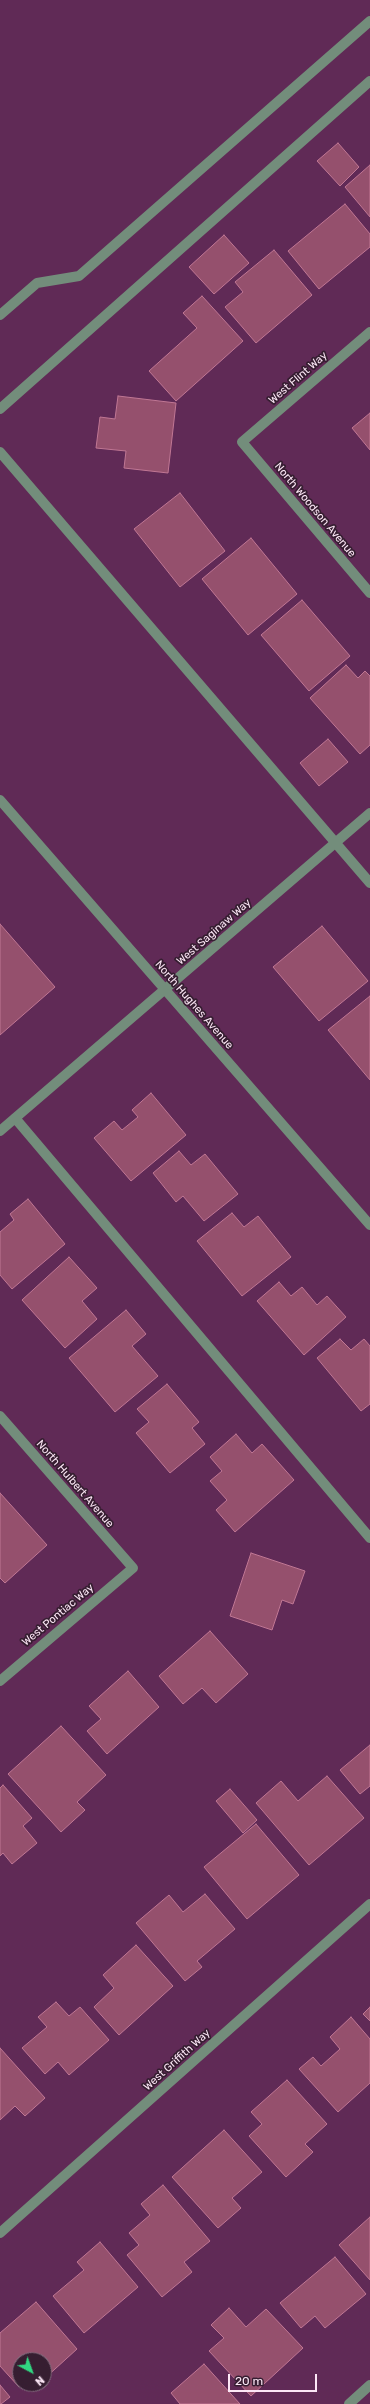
<!DOCTYPE html>
<html>
<head>
<meta charset="utf-8">
<style>
	body { margin:0 }
	#map { position:relative; width:370px; height:2404px; overflow:hidden; background:#602a56; font-family:Rubik,sans-serif }
	canvas { display:block }
	.north { position:absolute; left:12px; top:2352px; width:40px; height:40px; box-sizing:border-box; background:#361e31; border:1px solid #856e80; border-radius:50%; rotate:139deg; font-size:11px; font-weight:700; line-height:16px; text-align:center; color:#fce7f6 }
	.north::after { content:''; display:block; margin:auto; width:14px; height:18px; background:#31d882; clip-path:polygon(50% 0,100% 100%,50% 72%,0 100%) }
	.scale { position:absolute; left:228px; top:2374px; width:89px; height:18px; box-sizing:border-box; border:2px solid #fce7f6; border-top:0; padding-left:5px; font-size:12px; line-height:14px; white-space:nowrap; color:#fce7f6; -webkit-text-stroke:3px #361e31; paint-order:stroke }
</style>
</head>
<body>
<div id="map">
<canvas width="370" height="2404"></canvas>
<div class="north">N</div>
<div class="scale">20 m</div>
</div>
<script>
const ctx = document.querySelector('canvas').getContext('2d');
ctx.lineJoin = 'round';
function fillPath(path, color) {
  ctx.fillStyle = color;
  ctx.fill(path, 'evenodd');
}
function toPath(rows) {
  const path = new Path2D();
  for (const r of rows) {
    path.moveTo(r[0], r[1]);
    for (let i = 2; i < r.length; i += 2) path.lineTo(r[i], r[i + 1]);
  }
  return path;
}
function trace(path, color, width, dash) {
  ctx.strokeStyle = color;
  ctx.lineWidth = width;
  ctx.lineCap = dash ? 'butt' : 'round';
  ctx.setLineDash(dash || []);
  ctx.stroke(path);
}
function write(font, color, halo, rows, align = 'center') {
  ctx.font = font + ' Rubik,sans-serif';
  ctx.lineWidth = 3.5;
  ctx.setLineDash([]);
  ctx.textBaseline = 'middle';
  ctx.strokeStyle = halo;
  ctx.fillStyle = color;
  for (const [text, x, y, turn = 0] of rows) {
    ctx.save();
    ctx.translate(x, y);
    ctx.rotate((+turn || 0) * Math.PI / 180);
    ctx.textAlign = isNaN(turn) ? turn : align;
    if (halo) ctx.strokeText(text, 0, 0);
    ctx.fillText(text, 0, 0);
    ctx.restore();
  }
}
const building = toPath([
	[338,143,359,167,340,186,317,161,338,143],
	[370,165,370,217,345,187,370,165],
	[345,204,370,234,370,247,319,289,288,251,345,204],
	[224,235,249,263,214,294,189,267,224,235],
	[274,250,312,295,256,343,225,307,243,292,235,282,274,250],
	[202,296,243,341,176,401,149,371,197,328,183,313,202,296],
	[118,396,176,403,168,473,124,468,126,451,96,448,100,417,115,419,118,396],
	[370,413,370,450,352,428,370,413],
	[180,493,225,551,180,587,134,529,180,493],
	[251,538,297,594,248,635,202,579,251,538],
	[302,600,350,656,309,691,261,635,302,600],
	[346,665,358,678,365,671,370,676,370,745,360,754,310,698,346,665],
	[328,739,348,762,319,786,300,763,328,739],
	[0,924,55,987,0,1035,0,924],
	[322,926,368,981,319,1021,273,967,322,926],
	[370,996,370,1080,328,1030,370,996],
	[151,1093,186,1135,131,1181,94,1138,114,1121,122,1130,138,1117,132,1110,151,1093],
	[179,1151,191,1165,205,1154,238,1194,204,1221,183,1196,176,1202,153,1173,179,1151],
	[28,1199,65,1244,12,1289,0,1275,0,1232,14,1220,10,1214,28,1199],
	[232,1213,244,1227,258,1216,291,1257,242,1296,197,1241,232,1213],
	[69,1257,97,1288,82,1301,97,1319,65,1348,22,1300,69,1257],
	[279,1282,291,1296,302,1287,317,1305,327,1296,346,1317,304,1355,257,1301,279,1282],
	[126,1310,146,1334,132,1346,158,1376,115,1412,69,1358,126,1310],
	[340,1339,351,1350,364,1339,370,1346,370,1404,361,1411,317,1358,340,1339],
	[167,1384,199,1422,192,1428,205,1444,170,1473,136,1433,149,1422,137,1409,167,1384],
	[236,1434,252,1453,262,1444,294,1480,235,1532,216,1510,227,1500,210,1481,222,1471,210,1457,236,1434],
	[0,1493,47,1545,5,1583,0,1578,0,1493],
	[251,1553,305,1571,293,1604,282,1600,272,1630,230,1616,251,1553],
	[210,1631,248,1674,216,1703,202,1688,183,1704,159,1676,210,1631],
	[128,1671,159,1707,107,1754,87,1731,101,1719,89,1706,128,1671],
	[61,1726,106,1775,77,1802,85,1810,61,1832,8,1774,61,1726],
	[370,1745,370,1786,360,1794,340,1770,370,1745],
	[327,1776,364,1818,309,1865,256,1803,281,1781,298,1801,327,1776],
	[3,1785,32,1818,23,1826,37,1843,12,1864,3,1853,0,1856,0,1788,3,1785],
	[230,1789,257,1820,243,1833,216,1801,230,1789],
	[256,1824,299,1875,247,1919,204,1867,256,1824],
	[205,1894,235,1929,197,1961,202,1967,185,1981,136,1923,169,1895,183,1912,205,1894],
	[136,1945,173,1986,119,2035,94,2007,114,1988,103,1975,136,1945],
	[56,2002,69,2016,80,2007,109,2040,69,2075,58,2062,45,2074,22,2048,47,2027,38,2017,56,2002],
	[370,2007,370,2021,363,2014,370,2007],
	[351,2017,370,2039,370,2083,338,2112,299,2069,313,2057,321,2066,340,2049,330,2037,351,2017],
	[0,2048,45,2098,25,2116,15,2106,0,2120,0,2048],
	[287,2080,327,2124,305,2144,313,2152,286,2177,249,2136,262,2124,251,2112,287,2080],
	[224,2130,262,2172,232,2198,241,2208,218,2228,172,2177,224,2130],
	[163,2185,210,2241,184,2262,192,2272,162,2297,127,2255,139,2245,129,2233,150,2215,141,2204,163,2185],
	[370,2217,370,2280,339,2245,370,2217],
	[100,2242,138,2287,84,2333,53,2296,84,2270,77,2262,100,2242],
	[335,2257,366,2294,325,2328,315,2316,301,2328,280,2303,335,2257],
	[36,2302,77,2349,44,2379,44,2360,20,2360,20,2384,22,2384,19,2387,0,2366,0,2333,36,2302],
	[229,2308,246,2327,266,2309,303,2348,251,2396,209,2351,224,2338,211,2325,229,2308],
	[204,2364,240,2404,180,2404,171,2393,204,2364],
	[0,2385,10,2397,1,2404,0,2404,0,2385]
]);
const minor = toPath([
	[0,315,37,283,79,276,370,21],
	[370,332,242,442,370,593],
	[0,409,370,81],
	[0,452,370,883],
	[0,800,370,1225],
	[15,1118,370,1538],
	[0,1131,370,813],
	[0,1416,133,1568,0,1681],
	[0,2233,370,1904],
	[349,2404,370,2385]
]);
const streetNames = [
	["West Flint Way",298,378,-41],
	["North Woodson Avenue",315,510,50],
	["West Saginaw Way",214,932,-41],
	["North Hughes Avenue",194,1005,49],
	["North Hulbert Avenue",75,1484,49],
	["West Pontiac Way",58,1615,-40],
	["West Griffith Way",177,2060,-42]
];
fillPath(building, '#95506d');
trace(building, '#c07794', 1);
trace(minor, '#738d7b', 10);
write('11px', '#fce7f6', '#361e31', streetNames);
</script>
</body>
</html>
